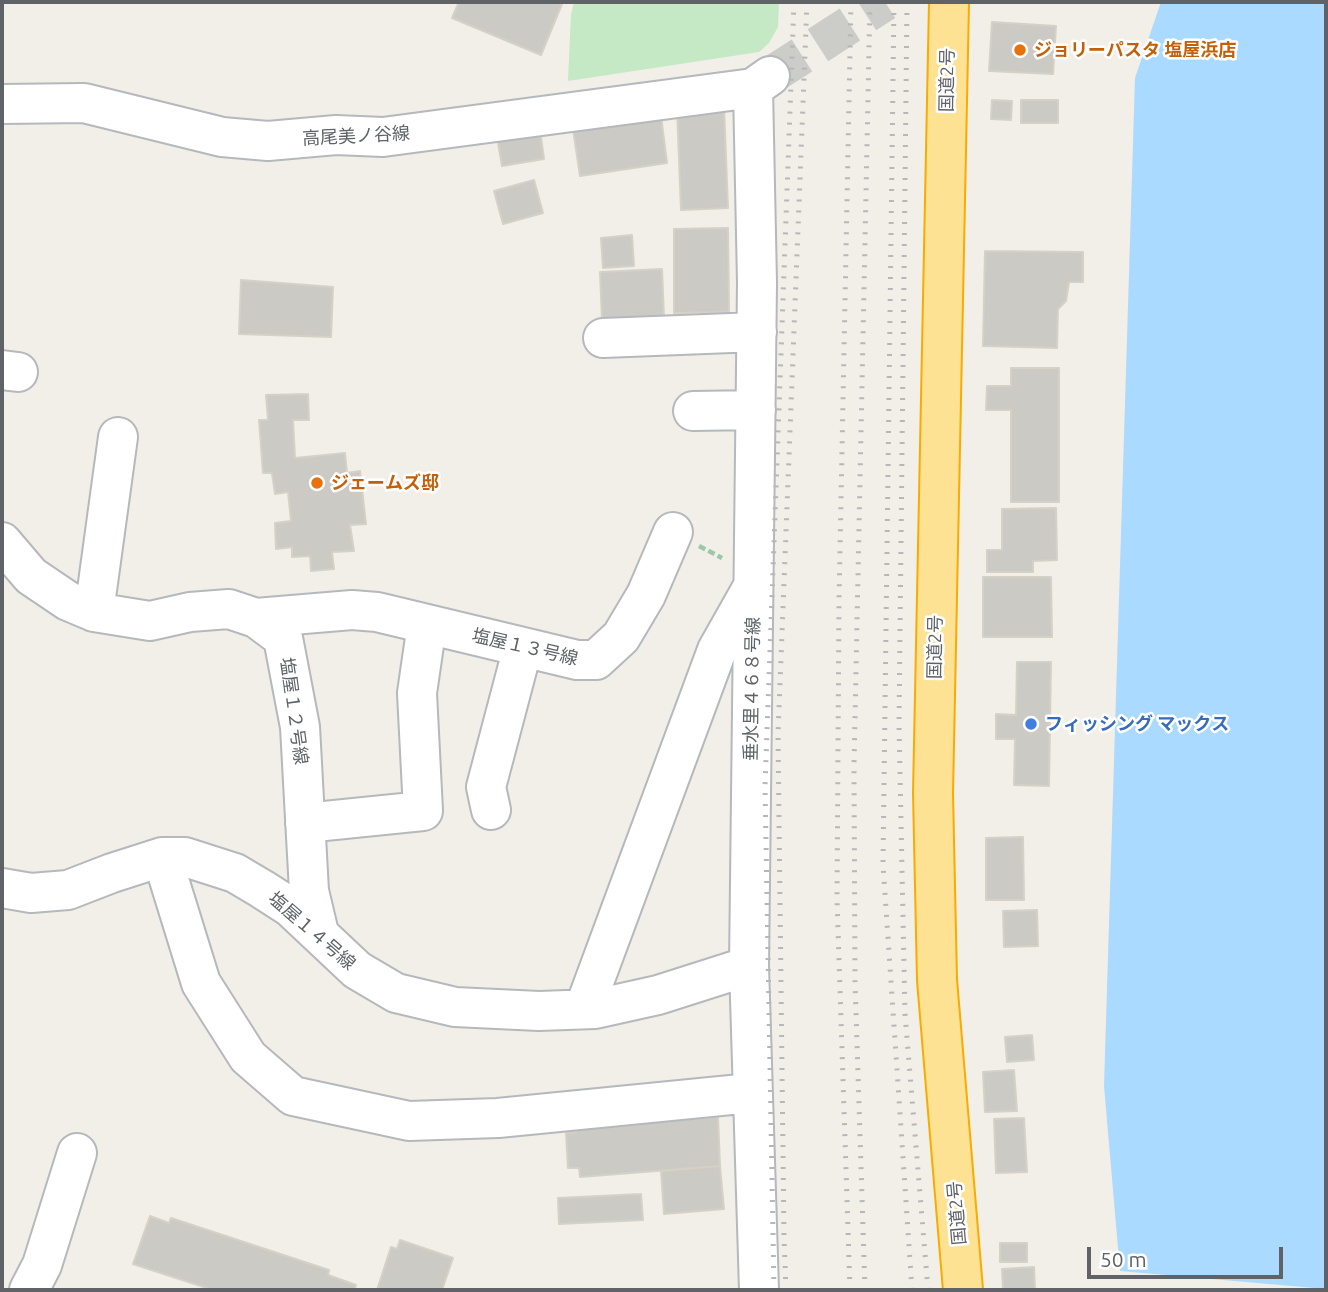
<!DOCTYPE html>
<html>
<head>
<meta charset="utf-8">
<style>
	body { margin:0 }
	#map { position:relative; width:1328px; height:1292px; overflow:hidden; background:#f1efe8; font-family:Ubuntu,sans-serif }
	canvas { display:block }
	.frame { position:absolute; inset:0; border:4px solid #5f6368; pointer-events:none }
	.scale { position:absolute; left:1087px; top:1247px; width:196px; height:32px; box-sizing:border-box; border:4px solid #5f6368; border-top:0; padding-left:9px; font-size:21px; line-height:24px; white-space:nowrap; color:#5f6368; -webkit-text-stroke:5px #fff; paint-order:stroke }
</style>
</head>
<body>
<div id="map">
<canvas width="1328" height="1292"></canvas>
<div class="frame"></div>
<div class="scale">50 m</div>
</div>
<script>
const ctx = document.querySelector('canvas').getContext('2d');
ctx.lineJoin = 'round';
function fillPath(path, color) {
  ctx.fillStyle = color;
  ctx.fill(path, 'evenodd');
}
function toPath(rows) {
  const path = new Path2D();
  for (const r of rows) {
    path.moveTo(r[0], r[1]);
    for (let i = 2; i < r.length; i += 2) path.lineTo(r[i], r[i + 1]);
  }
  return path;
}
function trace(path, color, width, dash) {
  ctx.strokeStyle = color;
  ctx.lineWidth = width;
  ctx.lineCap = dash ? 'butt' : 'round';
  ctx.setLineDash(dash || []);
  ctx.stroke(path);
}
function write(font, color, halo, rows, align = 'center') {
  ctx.font = font + ' Ubuntu,"Noto Sans JP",sans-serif';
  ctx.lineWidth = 5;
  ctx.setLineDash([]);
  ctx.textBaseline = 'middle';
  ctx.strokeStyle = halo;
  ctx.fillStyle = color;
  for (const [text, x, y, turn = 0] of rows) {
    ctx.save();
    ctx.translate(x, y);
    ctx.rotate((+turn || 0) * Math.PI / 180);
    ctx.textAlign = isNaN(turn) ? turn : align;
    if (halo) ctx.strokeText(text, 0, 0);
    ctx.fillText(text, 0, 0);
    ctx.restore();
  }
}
const green = toPath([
	[574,2,779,2,778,27,769,43,759,52,568,81,571,15]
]);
const water = toPath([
	[1161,2,1326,2,1326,1289,1120,1271,1104,1086,1135,78]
]);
const building = toPath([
	[459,2,557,2,562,4,541,55,452,18,459,2],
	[992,22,1056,26,1053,74,989,71,992,22],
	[992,100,1012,101,1011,120,991,119,992,100],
	[1021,100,1058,100,1058,123,1021,123,1021,100],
	[724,107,728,208,681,210,677,108,724,107],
	[661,116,667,163,580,176,573,129,661,116],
	[540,130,544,159,502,166,497,137,540,130],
	[534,180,543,213,503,224,494,191,534,180],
	[728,228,729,312,674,313,674,229,728,228],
	[632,235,634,266,603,268,601,238,632,235],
	[985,251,1083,252,1083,282,1069,282,1066,301,1058,309,1057,348,983,346,985,251],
	[662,269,664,317,602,320,600,272,662,269],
	[241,280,333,287,331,337,239,334,241,280],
	[1011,368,1059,368,1059,502,1011,502,1011,410,986,410,987,386,1011,386,1011,368],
	[308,394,309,420,293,420,295,458,345,453,347,473,360,471,366,524,350,525,354,551,332,552,334,569,311,571,310,556,292,557,292,547,276,549,275,523,291,521,288,492,275,494,272,473,263,473,259,420,268,420,266,395,308,394],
	[1056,508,1057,560,1033,561,1033,572,987,572,987,550,1002,550,1002,509,1056,508],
	[983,577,1051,577,1052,637,983,637,983,577],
	[1017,662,1051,662,1049,786,1014,785,1015,739,996,739,996,714,1016,715,1017,662],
	[1023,837,1024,900,986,900,986,838,1023,837],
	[1037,910,1038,946,1004,947,1003,911,1037,910],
	[1032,1035,1034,1060,1007,1062,1005,1037,1032,1035],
	[1014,1070,1017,1111,985,1112,983,1072,1014,1070],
	[718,1117,720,1166,580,1177,579,1168,568,1168,566,1133,576,1132,576,1127,718,1117],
	[1024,1118,1027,1172,996,1173,994,1119,1024,1118],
	[720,1166,724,1209,664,1214,661,1171,720,1166],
	[641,1194,643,1220,559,1224,558,1198,641,1194],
	[150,1216,169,1223,171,1218,329,1270,328,1275,356,1285,354,1290,213,1290,133,1264,150,1216],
	[400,1240,453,1258,442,1290,377,1290,391,1247,397,1249,400,1240],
	[1000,1243,1027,1243,1027,1262,1000,1262,1000,1243],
	[1034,1267,1035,1290,1003,1290,1002,1269,1034,1267]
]);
const minorTunnel = toPath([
	[770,76,885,2]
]);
const path = toPath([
	[699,546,722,558]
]);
const minor = toPath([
	[753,88,757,283,749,966,759,1290],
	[2,104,84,103,222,137,268,141,336,135,383,137,753,88,770,76],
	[603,338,757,332],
	[2,370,18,372],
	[693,411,756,410],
	[2,542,31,576,68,601,94,612,150,621,190,612,229,609,256,618,283,638,300,727,309,891,319,933],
	[94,612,118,437],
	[256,618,352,610,377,612,577,660,596,660,621,637,646,595,673,532],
	[491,810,486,787,523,647],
	[305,823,423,811,417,693,427,624],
	[162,857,201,983,248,1057,293,1096,409,1121,498,1118,751,1093],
	[2,888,31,893,68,890,112,873,162,857,185,857,235,873,262,889,290,907,357,970,396,993,455,1007,539,1011,595,1009,658,995,749,966],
	[584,1009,717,650,752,588],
	[29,1290,42,1265,77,1153]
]);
const highway = toPath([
	[949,2,933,793,937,980,963,1290]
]);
const rail = toPath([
	[894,2,883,864,912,1290],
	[907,2,899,724,905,1014,928,1290],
	[774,1290,765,786,794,2],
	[786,1290,784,1236,778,734,807,2],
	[850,1290,837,899,839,600,851,2],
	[865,1290,855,982,854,766,870,2]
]);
const markers = [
	[1020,50,7,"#e8710a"],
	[317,483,7,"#e8710a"],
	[1031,724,7,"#3f7fe0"]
];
const foodNames = [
	["ジョリーパスタ 塩屋浜店",1034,50],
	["ジェームズ邸",331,483]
];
const streetNames = [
	["国道2号",947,80,-89],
	["高尾美ノ谷線",356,136,-3],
	["塩屋１３号線",525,647,13],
	["国道2号",935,647,-89],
	["垂水里４６８号線",752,689,-89],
	["塩屋１２号線",294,711,82],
	["塩屋１４号線",312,931,41],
	["国道2号",957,1213,-95]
];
const shopNames = [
	["フィッシング マックス",1045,724]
];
fillPath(green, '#c5e8c5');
fillPath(water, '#aadaff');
fillPath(building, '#cccac5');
trace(building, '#d6d1c6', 2);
trace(minorTunnel, '#ccccc8', 38, [38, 19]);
trace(minor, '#b5b8bc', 42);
trace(highway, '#f9ab00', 42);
trace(path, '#9cc7a9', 4.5, [7, 3.5]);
trace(minor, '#fff', 38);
trace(highway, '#fde293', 38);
trace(rail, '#b6b7b8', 5, [2, 9]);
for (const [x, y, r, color] of markers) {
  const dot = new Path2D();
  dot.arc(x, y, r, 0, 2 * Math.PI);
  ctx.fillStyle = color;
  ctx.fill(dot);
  trace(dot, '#fff', 2.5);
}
write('bold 18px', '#c56008', '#fff', foodNames, 'left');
write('18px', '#5f6368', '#fff', streetNames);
write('bold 18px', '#366cbe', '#fff', shopNames, 'left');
</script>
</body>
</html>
